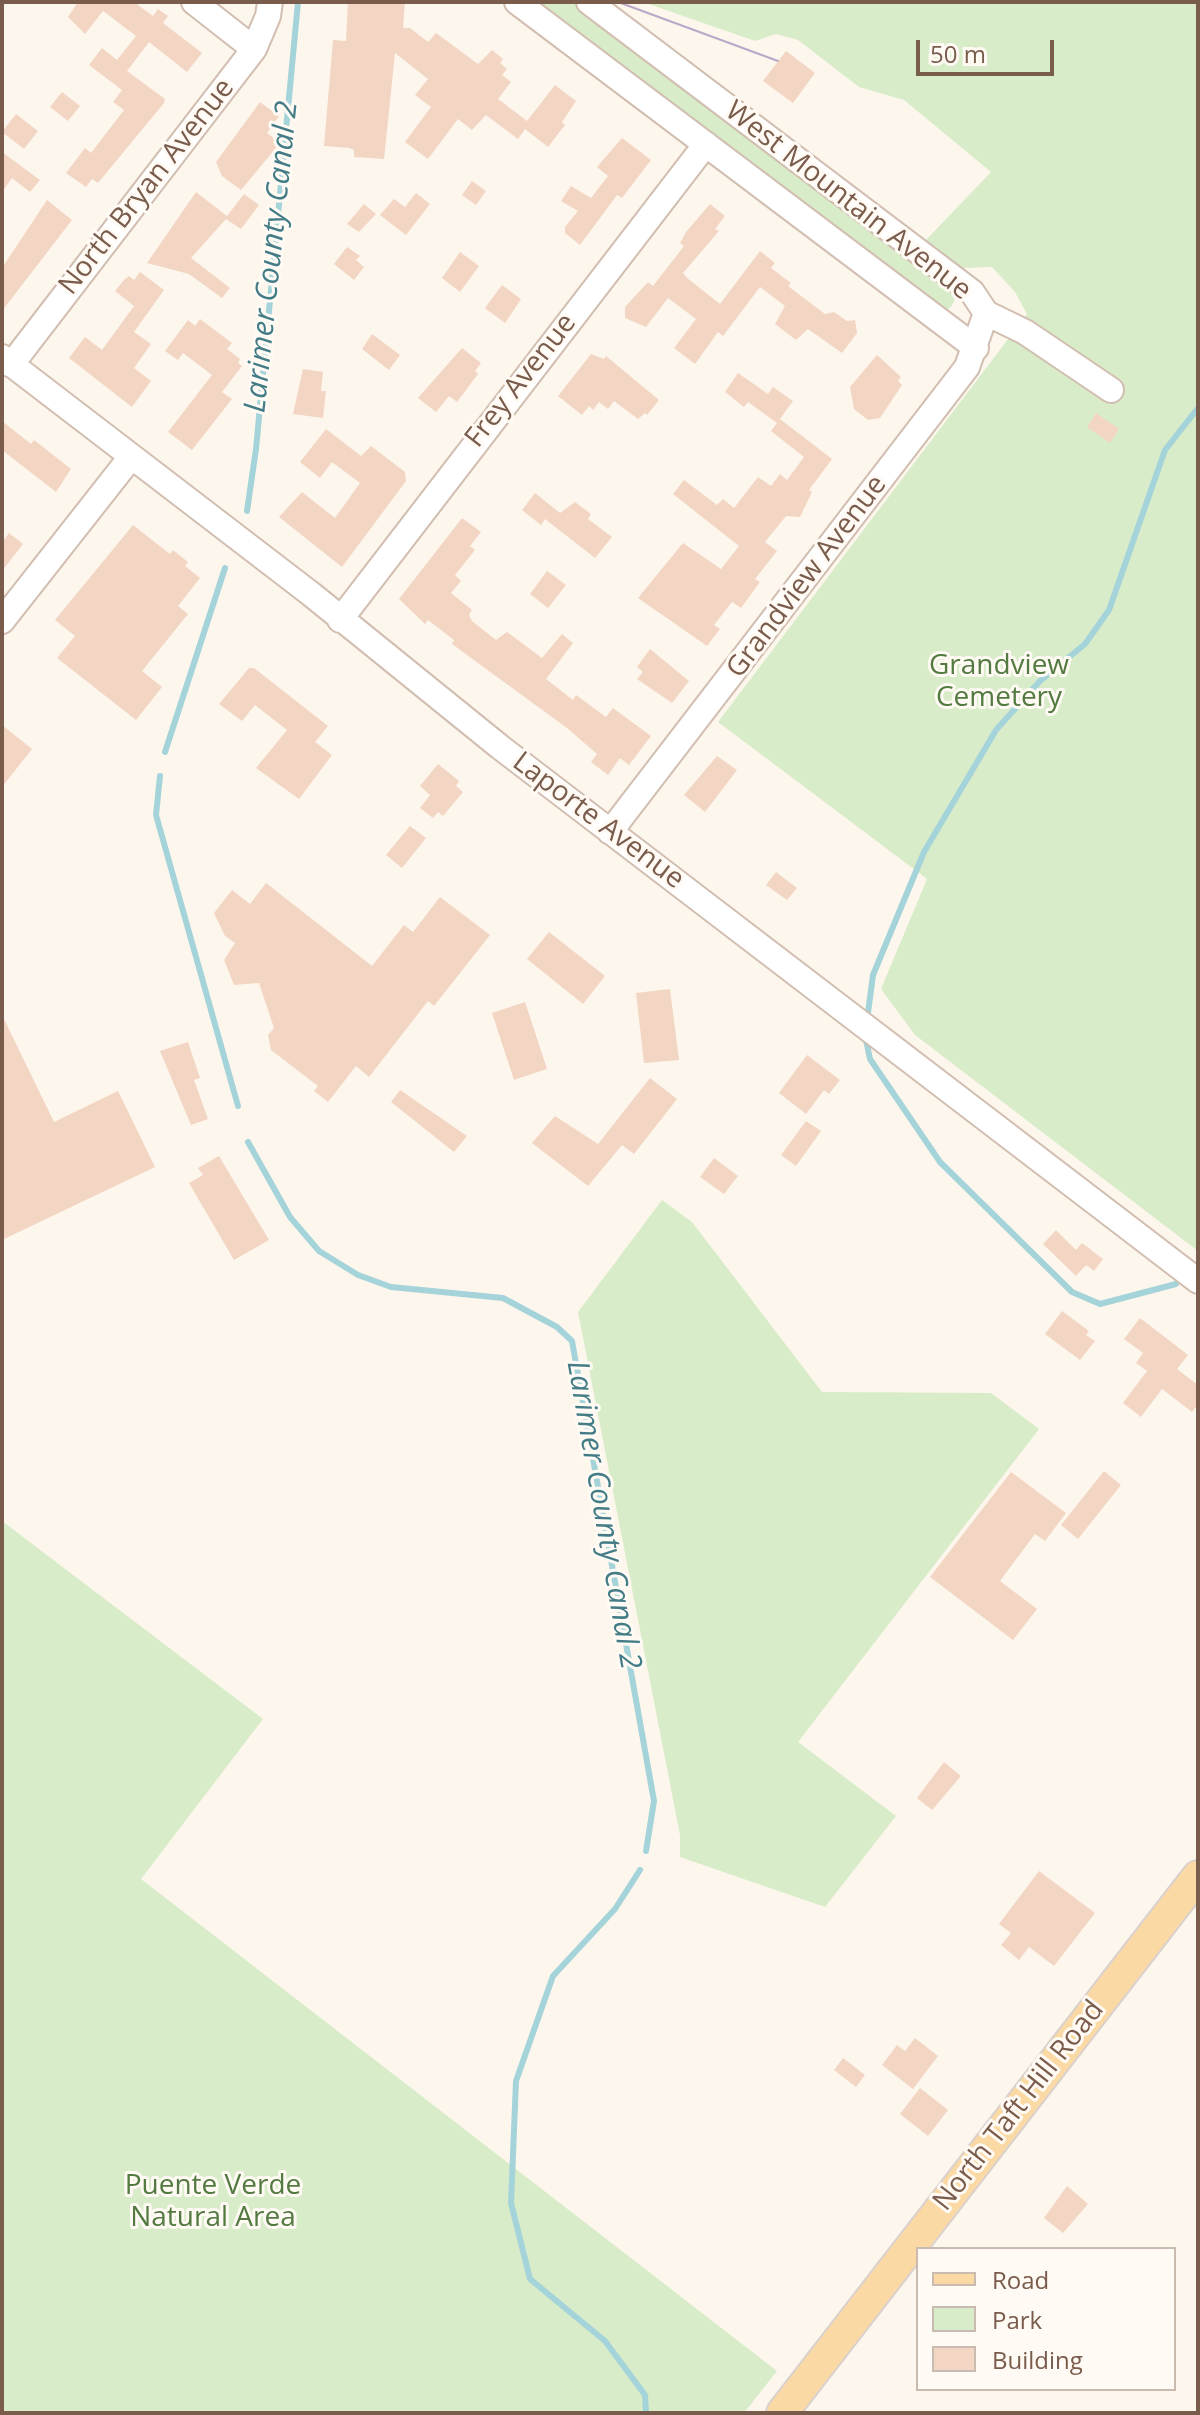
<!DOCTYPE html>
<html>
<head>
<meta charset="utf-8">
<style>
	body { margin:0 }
	#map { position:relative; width:1200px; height:2415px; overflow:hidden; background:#fdf6ec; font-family:"Open Sans",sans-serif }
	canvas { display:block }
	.frame { position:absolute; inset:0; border:4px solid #7a5c4d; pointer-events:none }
	.legend { position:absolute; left:916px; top:2247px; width:260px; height:144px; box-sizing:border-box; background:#fffaf3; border:2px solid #cabbb1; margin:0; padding:10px 14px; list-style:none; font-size:24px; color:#7a5c4d }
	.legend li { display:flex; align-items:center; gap:16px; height:40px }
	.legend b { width:40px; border:2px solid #cabbb1 }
	.scale { position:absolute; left:916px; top:40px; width:138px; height:36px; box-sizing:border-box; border:4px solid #7a5c4d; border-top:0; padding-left:10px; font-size:24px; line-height:28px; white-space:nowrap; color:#7a5c4d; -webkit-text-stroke:6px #fffaf3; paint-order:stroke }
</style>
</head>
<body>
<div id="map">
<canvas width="1200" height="2415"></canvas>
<div class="frame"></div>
<ul class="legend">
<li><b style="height:10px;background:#fbd9a5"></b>Road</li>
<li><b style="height:22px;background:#d8ecc9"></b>Park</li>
<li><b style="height:22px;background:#f3d5c3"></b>Building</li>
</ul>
<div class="scale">50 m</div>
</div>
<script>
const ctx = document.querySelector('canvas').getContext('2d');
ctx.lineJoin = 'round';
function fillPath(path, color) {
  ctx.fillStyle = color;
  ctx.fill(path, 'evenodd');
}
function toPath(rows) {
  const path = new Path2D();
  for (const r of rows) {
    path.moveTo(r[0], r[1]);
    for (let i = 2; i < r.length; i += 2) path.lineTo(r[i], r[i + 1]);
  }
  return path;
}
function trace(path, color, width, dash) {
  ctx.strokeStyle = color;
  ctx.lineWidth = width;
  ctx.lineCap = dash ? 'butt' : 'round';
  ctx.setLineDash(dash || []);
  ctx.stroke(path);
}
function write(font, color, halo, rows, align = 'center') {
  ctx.font = font + ' "Open Sans",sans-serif';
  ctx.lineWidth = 6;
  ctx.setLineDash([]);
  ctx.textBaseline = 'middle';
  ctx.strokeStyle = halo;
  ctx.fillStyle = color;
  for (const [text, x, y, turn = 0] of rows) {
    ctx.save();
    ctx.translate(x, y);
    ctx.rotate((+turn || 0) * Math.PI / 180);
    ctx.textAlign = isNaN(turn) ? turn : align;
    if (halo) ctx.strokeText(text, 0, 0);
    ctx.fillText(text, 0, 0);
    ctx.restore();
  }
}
const green = toPath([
	[536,2,575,2,952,291,956,297,951,307,944,312],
	[643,2,1198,2,1198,1251,915,1035,881,989,927,879,718,722,1027,314,1015,292,992,267,962,268,925,241,991,172,904,100,859,87,798,40,776,34,755,41],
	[662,1200,692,1222,822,1392,991,1393,1039,1429,798,1742,896,1816,825,1907,680,1857,680,1835,578,1312],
	[2,1521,263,1719,141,1879,777,2371,744,2413,2,2413]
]);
const stream = toPath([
	[247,511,256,449,298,2],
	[165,752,225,568],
	[160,776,156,815,238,1106],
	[867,1020,873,975,924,852,996,730,1040,681,1085,644,1109,610,1165,450,1198,408],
	[865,1035,870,1059,940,1162,1072,1292,1100,1304,1176,1284],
	[248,1142,290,1217,319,1251,358,1275,391,1287,503,1298,557,1327,572,1341,654,1801,646,1851],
	[640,1870,615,1909,553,1976,516,2081,511,2203,530,2279,605,2341,645,2395,646,2413]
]);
const building = toPath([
	[78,2,134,2,153,16,158,9,168,16,163,23,202,53,187,72,149,42,127,71,165,99,164,103,98,183,92,179,86,187,66,173,85,148,91,153,124,110,113,102,122,90,89,65,102,48,117,60,136,36,103,11,85,34,68,17],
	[348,2,405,2,403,28,410,28,428,42,436,33,478,64,492,50,503,59,500,63,507,69,502,75,511,82,498,99,527,121,555,85,576,101,562,122,565,125,548,147,525,129,518,139,486,115,472,130,458,119,428,159,405,142,431,107,415,95,428,79,395,53,384,159,354,157,354,150,349,148,324,146,333,40,346,41],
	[786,51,815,73,793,103,763,81],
	[62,92,80,106,68,121,50,107],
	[260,102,279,116,267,133,280,143,241,190,222,176,216,162],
	[16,114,38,131,24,149,2,132],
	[622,138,651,160,622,198,617,195,580,245,565,233,565,227,578,211,561,201,571,186,591,198,608,176,597,167],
	[2,152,40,180,30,192,12,178,2,192],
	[472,181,486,191,476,205,462,195],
	[196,192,227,216,244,194,259,205,241,229,226,219,191,258,230,288,222,298,189,274,147,263],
	[416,193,430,204,406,235,380,215,394,199,405,207],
	[47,200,72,220,2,311,2,268],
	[364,204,376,214,359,232,347,224],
	[710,204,725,216,715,229,719,231,683,273,687,278,720,304,760,251,775,263,771,268,791,283,788,286,825,314,834,312,847,321,855,320,857,333,842,353,808,329,796,340,775,324,785,306,760,287,723,336,718,332,695,364,674,348,696,319,668,298,646,327,625,318,625,307,648,282,653,286,684,246,680,243,686,232],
	[347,247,360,256,356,260,364,267,354,280,334,264],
	[460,252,479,266,460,292,442,278],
	[140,272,164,290,134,332,151,344,134,368,151,381,132,407,69,358,85,337,102,350,134,306,115,291,124,280,129,276,134,280],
	[502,285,521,299,505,323,485,308],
	[200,319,232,343,227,349,240,359,238,363,242,366,222,392,232,399,192,450,168,432,212,375,183,353,178,360,165,351,188,320,195,326],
	[372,334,400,355,389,370,362,349],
	[462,348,481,363,475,371,478,374,457,402,449,396,436,412,418,398],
	[591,354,604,359,606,356,659,400,647,415,645,413,638,419,614,401,608,409,599,402,593,410,589,406,582,415,558,396],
	[877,355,901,377,898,381,902,385,880,418,868,420,854,409,850,387],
	[303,369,323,372,321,391,326,391,323,418,293,414],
	[738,373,768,394,773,387,793,401,777,423,748,402,744,407,725,392],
	[1096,413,1119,429,1110,443,1087,427],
	[780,419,832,459,809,490,812,492,800,517,786,516,765,542,777,551,755,579,760,582,741,608,732,602,714,625,720,629,707,646,638,598,683,543,721,569,739,546,673,494,684,480,717,505,723,499,734,508,758,477,771,486,780,474,787,480,804,457,771,431],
	[2,421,31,444,34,440,71,469,56,492,2,450],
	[326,429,361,456,371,446,405,472,406,481,342,567,279,517,302,492,335,518,360,483,332,462,320,478,300,462],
	[535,493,560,513,575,502,591,514,588,519,612,537,595,558,545,519,541,525,522,510],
	[462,518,481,532,470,546,475,550,455,575,461,581,451,593,472,610,469,615,472,621,496,640,507,632,542,658,562,634,573,643,546,679,573,700,576,695,606,717,613,708,651,736,629,765,620,758,608,775,591,762,597,754,567,728,452,644,454,640,428,620,425,624,399,599],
	[133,525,170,554,173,550,188,562,185,566,200,578,178,606,188,614,142,671,162,687,136,720,57,658,75,636,55,620],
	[9,533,23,544,2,571,2,543],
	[547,571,566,585,548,608,530,594],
	[650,649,689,681,672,703,637,679,643,672,637,667],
	[249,668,254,668,328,726,315,742,332,755,299,799,256,768,287,730,255,705,242,721,219,704],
	[2,725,32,749,2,787],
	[717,756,737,770,705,812,684,795],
	[438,764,459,781,456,786,463,792,443,816,438,812,433,818,420,808,430,795,420,786],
	[410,826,426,838,402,868,386,855],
	[776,872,797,888,787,900,766,885],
	[266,883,372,966,404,925,413,932,440,897,490,935,434,1006,428,1001,369,1077,356,1066,328,1102,314,1091,318,1086,271,1050,268,1035,274,1028,259,983,234,985,224,960,235,943,225,936,214,913,232,890,250,904],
	[549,932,605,976,583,1004,527,959],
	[670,989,679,1060,644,1063,636,993],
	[525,1002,547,1069,514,1080,492,1013],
	[2,1015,54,1122,118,1091,155,1167,2,1240],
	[188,1042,200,1078,194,1080,208,1119,191,1125,160,1051],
	[807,1055,840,1080,829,1094,824,1090,806,1114,779,1093],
	[650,1078,677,1099,634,1154,622,1145,588,1186,532,1143,555,1116,598,1144],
	[400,1090,467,1136,454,1152,391,1102],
	[806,1121,821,1131,796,1166,781,1155],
	[219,1156,269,1240,234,1260,189,1183,203,1175,198,1168],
	[714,1158,738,1176,724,1194,700,1177],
	[1056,1230,1076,1250,1082,1243,1103,1259,1094,1271,1086,1265,1076,1276,1043,1244],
	[1062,1311,1089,1331,1086,1335,1095,1341,1080,1360,1045,1334],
	[1140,1318,1188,1355,1177,1369,1198,1385,1198,1404,1192,1412,1162,1389,1141,1417,1123,1403,1147,1371,1136,1363,1143,1353,1124,1339],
	[1104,1471,1121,1485,1078,1539,1061,1525],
	[1011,1472,1066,1513,1045,1541,1035,1534,1000,1581,1037,1609,1013,1640,930,1577],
	[944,1762,961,1776,932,1810,917,1798],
	[1039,1871,1095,1913,1054,1966,1029,1947,1019,1960,1001,1945,1011,1933,999,1924],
	[915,2038,938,2056,913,2089,882,2065,897,2045,905,2051],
	[843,2058,865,2075,856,2087,834,2070],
	[920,2088,948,2110,928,2136,900,2114],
	[1067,2186,1088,2204,1063,2233,1044,2218]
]);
const minor = toPath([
	[194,2,254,49],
	[517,2,976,348],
	[589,2,972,292,986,313,1025,332,1111,390],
	[2,357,311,594,500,747,1198,1281],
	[11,365,254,49,268,16,270,2],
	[340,620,706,144],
	[2,621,131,457],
	[610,832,967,367,986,313]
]);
const major = toPath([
	[782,2413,1198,1876]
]);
const tram = toPath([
	[618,2,778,61]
]);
const streetNames = [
	["North Bryan Avenue",147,187,-52],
	["West Mountain Avenue",848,201,38],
	["Frey Avenue",521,381,-52],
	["Grandview Avenue",807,577,-53],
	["Laporte Avenue",598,821,37],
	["North Taft Hill Road",1019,2106,-52]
];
const parkNames = [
	["Grandview",999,666],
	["Cemetery",999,698],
	["Puente Verde",213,2186],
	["Natural Area",213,2218]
];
const waterNames = [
	["Larimer County Canal 2",272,257,-84],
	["Larimer County Canal 2",603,1515,80]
];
fillPath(green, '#d8ecc9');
trace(stream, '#a5d3da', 6);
fillPath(building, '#f3d5c3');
trace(minor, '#d1beb0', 28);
trace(major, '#dad1cd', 34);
trace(minor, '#fff', 24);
trace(major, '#fbd9a5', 30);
trace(tram, '#b9a8c9', 2);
write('28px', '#7a5c4d', '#fffaf3', streetNames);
write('28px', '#537a41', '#fffaf3', parkNames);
write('italic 30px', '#437c86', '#fffaf3', waterNames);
</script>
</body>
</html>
